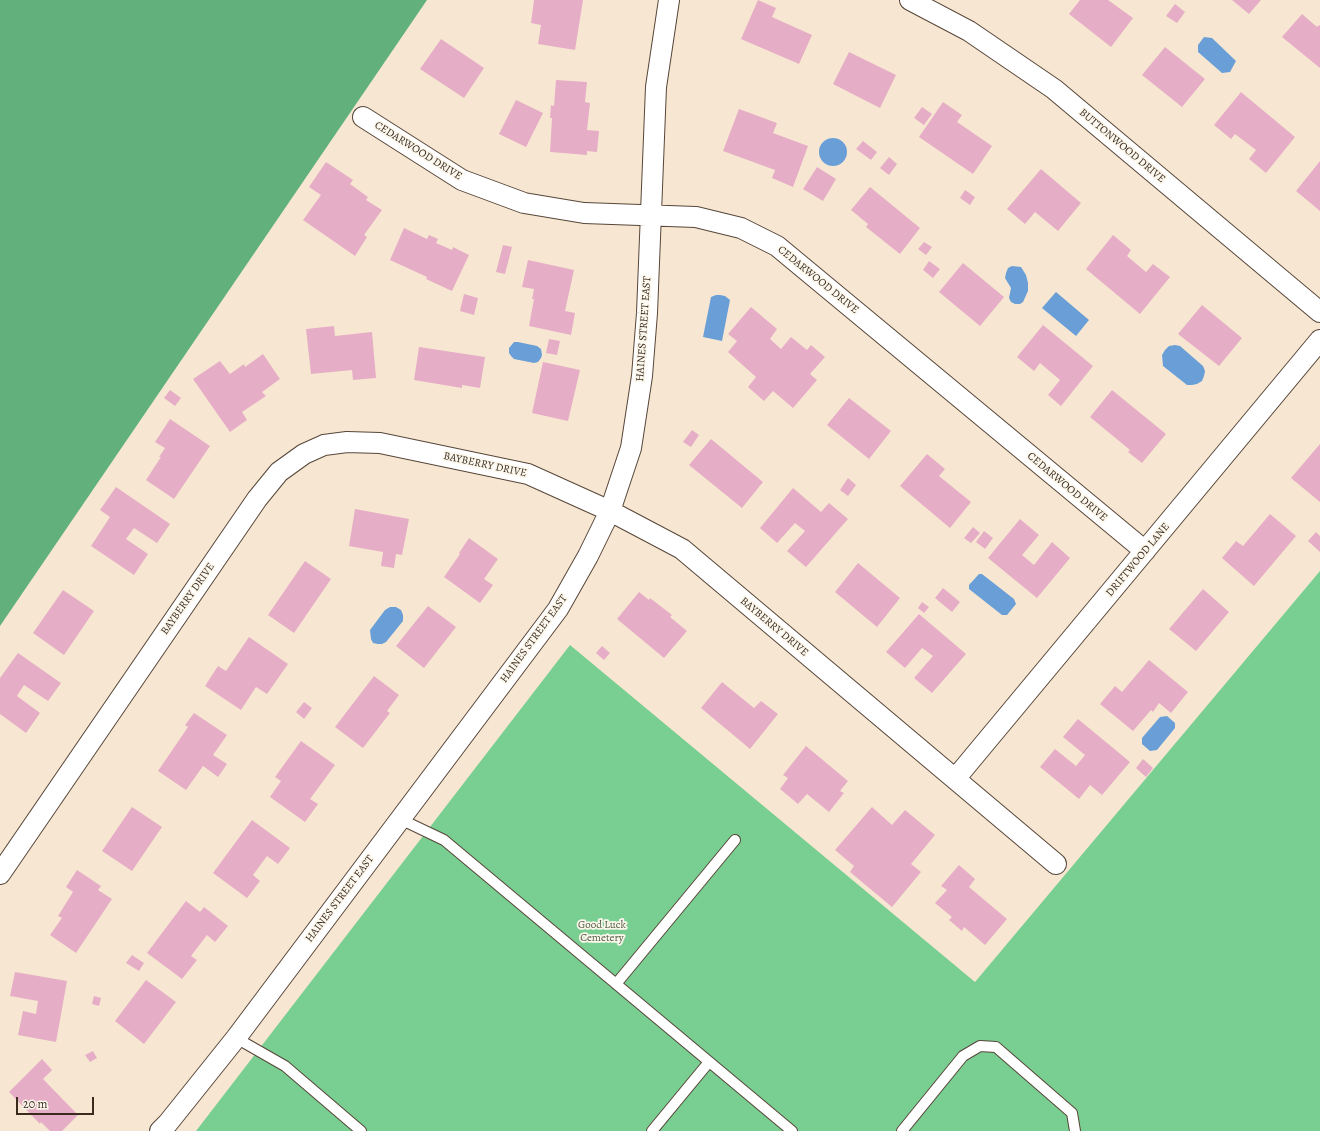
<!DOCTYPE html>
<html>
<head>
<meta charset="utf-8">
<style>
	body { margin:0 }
	#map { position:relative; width:1320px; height:1131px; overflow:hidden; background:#f7e7d2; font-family:Alegreya,serif }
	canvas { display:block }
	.scale { position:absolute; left:16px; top:1097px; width:78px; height:18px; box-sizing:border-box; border:2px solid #3b2a1e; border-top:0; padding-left:5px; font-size:12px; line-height:14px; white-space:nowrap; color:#3b2a1e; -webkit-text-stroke:3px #fbf7ec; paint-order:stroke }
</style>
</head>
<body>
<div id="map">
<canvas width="1320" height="1131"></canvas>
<div class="scale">20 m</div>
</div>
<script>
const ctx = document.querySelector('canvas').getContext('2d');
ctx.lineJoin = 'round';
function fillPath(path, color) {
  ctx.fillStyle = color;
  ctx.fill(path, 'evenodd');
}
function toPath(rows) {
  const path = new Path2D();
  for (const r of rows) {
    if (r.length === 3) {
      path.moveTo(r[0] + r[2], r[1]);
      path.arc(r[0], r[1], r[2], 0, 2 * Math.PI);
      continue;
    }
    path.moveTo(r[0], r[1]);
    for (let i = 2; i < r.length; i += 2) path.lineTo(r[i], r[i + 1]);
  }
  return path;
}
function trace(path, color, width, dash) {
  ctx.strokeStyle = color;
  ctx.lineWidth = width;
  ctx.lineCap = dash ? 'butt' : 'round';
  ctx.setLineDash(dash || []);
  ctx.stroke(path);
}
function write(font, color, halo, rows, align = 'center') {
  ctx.font = font + ' Alegreya,serif';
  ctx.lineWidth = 3.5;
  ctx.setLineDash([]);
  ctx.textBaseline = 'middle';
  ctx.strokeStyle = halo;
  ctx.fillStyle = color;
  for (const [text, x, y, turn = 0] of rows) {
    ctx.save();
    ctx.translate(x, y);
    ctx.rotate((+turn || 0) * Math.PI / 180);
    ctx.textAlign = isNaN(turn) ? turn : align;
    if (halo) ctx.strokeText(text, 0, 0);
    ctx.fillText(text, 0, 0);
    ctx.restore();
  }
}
const green = toPath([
	[1320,571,1320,1131,196,1131,570,645,975,982]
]);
const forest = toPath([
	[0,0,427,0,0,626]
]);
const water = toPath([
	[1204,37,1212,38,1236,61,1230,72,1222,73,1198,52,1198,45],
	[833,152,14],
	[1012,266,1021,267,1026,275,1028,283,1028,291,1023,302,1020,304,1015,304,1011,302,1009,298,1011,288,1005,278,1006,273,1008,268],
	[1056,292,1089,320,1076,336,1042,308],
	[716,295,720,295,725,296,730,300,722,341,703,337,711,297],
	[514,342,518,342,537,346,541,349,542,355,541,358,538,362,534,363,514,359,511,356,509,353,509,348],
	[1175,345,1180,346,1203,366,1205,371,1204,376,1202,381,1197,384,1192,385,1187,385,1163,366,1162,355,1165,350,1169,346],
	[979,574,982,574,1014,599,1016,604,1007,615,1002,615,969,589,969,585],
	[390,607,396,607,401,610,403,615,403,621,386,642,382,644,378,644,373,643,371,639,370,630,385,610],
	[1167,716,1175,723,1175,728,1157,750,1150,751,1142,744,1142,738,1160,717]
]);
const building = toPath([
	[534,0,583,0,575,50,538,44,541,25,531,23],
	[758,0,776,8,772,17,812,35,799,64,741,39],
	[1080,0,1108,0,1133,18,1111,47,1069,14],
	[1232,0,1261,0,1249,14],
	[1175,4,1185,12,1177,23,1166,16],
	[1302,14,1317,27,1319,25,1320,26,1320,68,1282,37],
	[441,39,484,68,464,98,420,69],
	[1165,47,1205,79,1182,107,1142,75],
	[849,52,896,75,880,108,833,84],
	[556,80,587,82,585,102,590,103,587,130,599,131,597,152,587,151,587,155,550,152,552,118,550,118,551,105,554,106],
	[1241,92,1295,137,1266,173,1249,159,1256,150,1235,134,1231,139,1214,125],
	[516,100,543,113,526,147,499,134],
	[943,102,962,115,957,122,992,146,973,174,919,137],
	[922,107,932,114,924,125,914,118],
	[739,109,777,123,773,133,808,146,793,187,772,178,775,170,723,151],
	[863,141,877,152,871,160,856,149],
	[889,157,897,164,889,175,880,168],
	[1320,161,1320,211,1296,191],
	[326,162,353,180,350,184,368,197,366,200,382,210,364,235,367,237,355,256,303,220,321,195,309,187],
	[817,167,836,179,823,201,803,189],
	[1041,169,1081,203,1058,231,1035,212,1025,224,1007,209],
	[870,187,920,228,900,254,866,227,868,224,851,210],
	[965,190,975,197,970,205,960,198],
	[404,228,427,239,429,235,438,239,436,243,452,250,453,247,469,255,452,291,426,279,427,277,390,260],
	[1113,235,1131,250,1127,256,1146,272,1153,264,1170,277,1140,314,1086,269],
	[924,242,932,247,926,255,918,249],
	[503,245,512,247,505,274,496,272],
	[528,260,574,270,565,311,575,313,571,335,529,326,534,299,532,299,534,289,522,287],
	[929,261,940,269,933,278,923,270],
	[963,263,1004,297,980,326,939,292],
	[464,294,478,298,474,315,460,311],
	[1202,305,1242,338,1219,366,1178,334],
	[751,307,777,329,770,339,781,349,791,337,807,350,811,345,825,357,810,374,817,380,793,408,773,391,764,401,748,387,756,377,728,352,737,341,728,334],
	[1043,325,1093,366,1061,406,1048,395,1060,380,1040,363,1034,371,1017,357],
	[334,326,335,336,372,332,376,378,353,380,352,370,311,374,306,329],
	[549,339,560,341,557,355,546,353],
	[419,347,485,357,480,388,462,385,462,388,414,380],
	[263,354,280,379,262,392,266,396,242,412,247,420,230,432,193,379,220,361,230,374,244,364,245,367],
	[543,362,580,370,568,421,532,413],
	[170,390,181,398,175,406,164,398],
	[1112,390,1166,434,1142,463,1128,452,1130,450,1090,417],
	[849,398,891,431,869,459,827,425],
	[170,419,210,446,174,499,146,480,161,457,159,457,165,448,155,442],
	[692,430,699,435,691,447,683,442],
	[711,439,763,482,742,508,689,465],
	[1320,444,1320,502,1291,478],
	[927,454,945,469,939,476,971,502,950,528,900,486],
	[848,478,856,485,848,496,840,490],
	[116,487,170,524,157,543,134,528,126,539,148,554,134,575,91,546,110,517,100,510],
	[793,488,821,512,829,503,848,519,806,567,787,551,805,531,795,523,777,543,760,528],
	[355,509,409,519,402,555,396,554,394,568,381,566,383,552,349,546],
	[1270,514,1296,536,1254,586,1222,558,1236,541,1243,546],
	[1020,519,1039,535,1022,555,1034,565,1052,542,1070,558,1037,598,988,558],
	[973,527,980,533,971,543,964,538],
	[984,531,993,538,985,549,976,542],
	[1316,532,1320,536,1320,552,1308,541],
	[469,538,498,559,484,579,493,585,480,603,444,577,460,554,459,553],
	[305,561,331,579,294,633,268,615],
	[858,563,900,598,877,627,835,592],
	[943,588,960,602,952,612,935,598],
	[1203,589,1229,612,1196,651,1169,629],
	[63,590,94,611,64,655,33,633],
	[639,592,649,600,650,598,672,615,670,617,687,631,664,658,617,619],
	[922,602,929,607,924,613,918,608],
	[428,606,456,627,424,668,396,646],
	[919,614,966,654,932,693,914,678,933,656,922,648,905,668,886,652],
	[249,637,288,664,267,694,256,687,241,710,205,686,218,666,226,671],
	[602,646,610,653,604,660,596,653],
	[18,653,61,683,48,701,24,685,17,696,40,713,26,733,0,714,0,678],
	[1149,660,1188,692,1171,713,1159,703,1153,712,1151,710,1133,731,1100,704,1115,686,1122,692],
	[374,676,399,695,387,711,390,713,363,748,335,727],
	[722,682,754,708,761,701,778,714,750,749,701,708],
	[304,702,312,708,304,719,296,712],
	[194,713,227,735,213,755,227,764,218,777,203,766,186,790,158,771,188,727,185,725],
	[1078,719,1130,762,1102,795,1090,785,1079,799,1040,767,1055,749,1076,766,1085,755,1063,737],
	[301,741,335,765,310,799,318,804,305,822,270,797,281,781,275,777],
	[806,746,848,781,840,791,844,793,829,812,807,794,798,804,780,789,788,778,783,775],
	[1143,759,1153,768,1146,777,1136,768],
	[132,807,162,827,132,871,102,851],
	[872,807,892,825,905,810,935,835,911,864,921,872,892,907,850,872,854,866,835,850],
	[252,820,290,848,278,864,267,856,253,875,260,881,247,898,213,873],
	[959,865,975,879,969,887,1007,919,985,945,964,927,962,931,949,920,952,917,935,903,947,890,941,886],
	[77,870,101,886,98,890,112,899,76,953,50,935,62,918,58,916,73,892,66,887],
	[186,901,200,912,204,907,228,926,215,942,207,935,191,956,197,960,182,979,147,953],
	[132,955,144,963,139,971,126,963],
	[15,972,67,981,56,1042,18,1035,23,1011,36,1014,38,1001,10,996],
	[146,980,176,1002,144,1044,115,1021],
	[94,996,101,998,99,1006,92,1004],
	[93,1051,97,1058,90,1062,85,1055],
	[42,1059,52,1070,43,1079,78,1115,62,1131,50,1131,41,1122,40,1124,9,1092]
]);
const service = toPath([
	[400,819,444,840,792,1131],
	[616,984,735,840],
	[236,1038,285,1066,361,1131],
	[652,1131,709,1062],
	[902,1131,963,1056,980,1046,996,1047,1072,1113,1075,1131]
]);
const minor = toPath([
	[910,0,969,31,1054,89,1320,312],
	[363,117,462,180,524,203,584,213,696,217,741,228,777,246,1145,551],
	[955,779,1320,340],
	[0,874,257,499,279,472,304,454,324,445,347,442,380,443,528,474,610,511,682,549,1056,864],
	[160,1131,168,1123,236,1038,558,609,588,556,610,511,631,448,642,376,647,313,656,87,669,0]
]);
const streetNames = [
	["BUTTONWOOD DRIVE",1122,146,40],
	["CEDARWOOD DRIVE",418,151,32],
	["CEDARWOOD DRIVE",818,280,39],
	["HAINES STREET EAST",644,329,-86],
	["BAYBERRY DRIVE",485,465,12],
	["CEDARWOOD DRIVE",1067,487,40],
	["DRIFTWOOD LANE",1138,560,-50],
	["BAYBERRY DRIVE",188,599,-55],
	["BAYBERRY DRIVE",774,627,40],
	["HAINES STREET EAST",534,639,-54],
	["HAINES STREET EAST",340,899,-53]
];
const parkNames = [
	["Good Luck",602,925],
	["Cemetery",602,938]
];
fillPath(green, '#79ce92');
fillPath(forest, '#62b17c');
fillPath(water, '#699fd6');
fillPath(building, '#e6adc6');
trace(service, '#574639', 12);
trace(minor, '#574639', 22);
trace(service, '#fff', 10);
trace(minor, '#fff', 20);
write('11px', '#3b2a1e', '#fbf7ec', streetNames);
write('11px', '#4e5b41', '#fbf7ec', parkNames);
</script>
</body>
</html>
